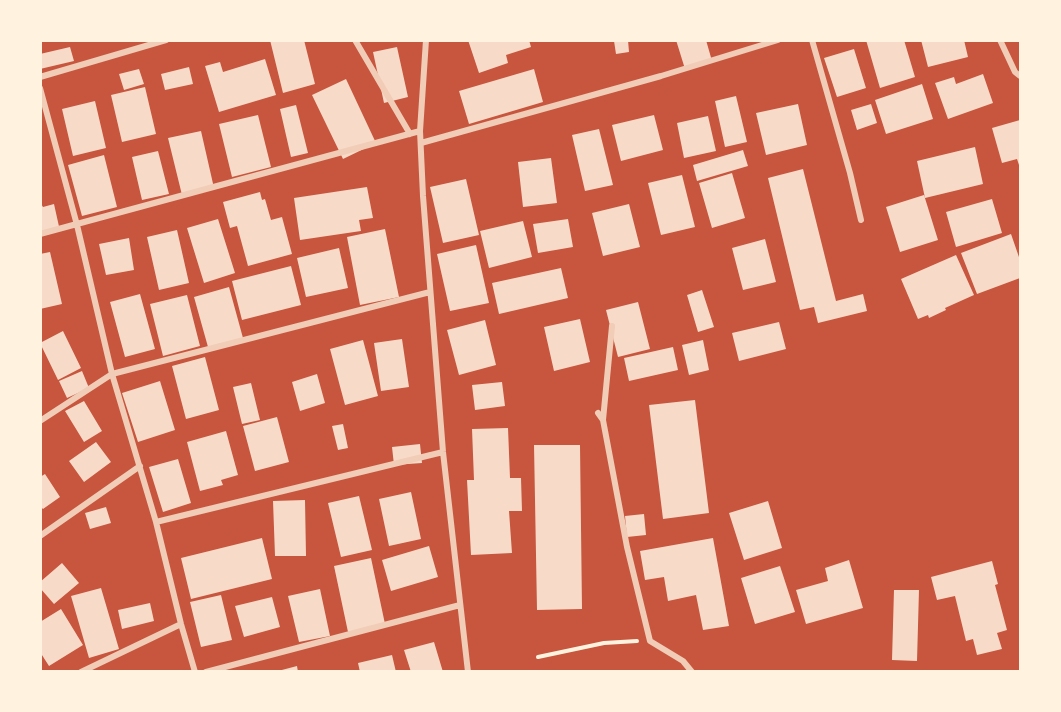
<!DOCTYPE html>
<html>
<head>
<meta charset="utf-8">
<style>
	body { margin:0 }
	#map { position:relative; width:1061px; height:712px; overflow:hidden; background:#c8553d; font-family:"Fira Sans Condensed",sans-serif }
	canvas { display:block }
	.frame { position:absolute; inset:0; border:42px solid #fff3e0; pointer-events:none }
</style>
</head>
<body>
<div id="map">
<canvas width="1061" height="712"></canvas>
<div class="frame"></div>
</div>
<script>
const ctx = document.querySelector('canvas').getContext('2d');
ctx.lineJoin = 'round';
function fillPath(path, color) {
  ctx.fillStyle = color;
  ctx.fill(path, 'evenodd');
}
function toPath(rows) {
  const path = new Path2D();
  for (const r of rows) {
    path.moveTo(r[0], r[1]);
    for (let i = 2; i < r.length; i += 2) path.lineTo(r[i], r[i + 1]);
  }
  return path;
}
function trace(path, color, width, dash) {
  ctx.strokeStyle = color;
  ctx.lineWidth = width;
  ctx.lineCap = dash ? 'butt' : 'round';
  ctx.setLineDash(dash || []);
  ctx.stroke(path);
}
const building = toPath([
	[270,40,304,40,315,84,283,93],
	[468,40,529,40,531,47,506,55,508,63,479,73],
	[628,40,629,52,616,54,614,41],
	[676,40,706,40,712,61,685,69],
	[866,40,904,40,915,77,880,88],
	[921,40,964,40,968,57,928,67],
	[70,47,74,61,40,69,40,54],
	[397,47,408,97,384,103,373,52],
	[854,49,866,88,837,97,824,58],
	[265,59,276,95,219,112,205,66,220,62,223,72],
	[189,67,193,84,165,90,161,74],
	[139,69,144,84,124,90,119,74],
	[534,69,543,102,469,124,459,91],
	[983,74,993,103,948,119,935,83,954,77,956,84],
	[346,79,376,143,343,159,312,95],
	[922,84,933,119,886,134,875,100],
	[145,87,156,134,122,142,111,95],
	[736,96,747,142,725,147,715,101],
	[95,101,106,148,73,156,62,109],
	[798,104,807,145,766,155,756,113],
	[871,104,877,123,857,130,851,110],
	[296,105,308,153,291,157,280,109],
	[258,115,271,167,232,177,219,124],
	[654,115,663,150,621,161,612,125],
	[708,116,716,151,684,158,677,123],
	[1020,120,1020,168,1017,159,1002,163,992,128],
	[599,129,613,185,585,191,572,135],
	[201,131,214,188,182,195,168,138],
	[975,147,983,184,925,198,917,161],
	[743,150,748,166,697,181,693,165],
	[158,151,169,194,142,200,132,157],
	[104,155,117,207,82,216,68,165],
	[551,158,557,203,523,207,518,162],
	[803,169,836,301,863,294,867,311,818,323,814,307,800,310,768,178],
	[732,173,745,218,712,228,699,183],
	[682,175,695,227,661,235,648,183],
	[466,179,479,235,443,243,430,187],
	[367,187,373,218,359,220,361,231,300,240,294,198],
	[260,192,262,200,265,199,271,220,282,217,292,254,248,266,237,226,230,228,223,202],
	[924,195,938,240,900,252,886,207],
	[992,199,1002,233,956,247,946,212],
	[40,202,43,207,54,204,60,231,40,236],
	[629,204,640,247,603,256,592,213],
	[218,219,235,273,204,283,187,228],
	[568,219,573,247,538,253,533,224],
	[523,221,532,257,489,268,480,231],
	[385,229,399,297,360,305,347,237],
	[177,230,189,283,159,290,147,237],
	[1011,234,1020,260,1020,278,977,294,961,253],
	[129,238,134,270,106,275,99,244],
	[765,239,776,282,743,290,732,248],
	[476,245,489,303,450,311,437,254],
	[339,248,348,288,306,297,297,258],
	[50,252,62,304,40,309,40,254],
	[956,255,974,295,945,308,946,310,929,318,928,315,918,319,901,279],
	[291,266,301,305,242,320,232,281],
	[561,268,568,298,499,314,492,283],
	[229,287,243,338,208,347,194,297],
	[702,290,714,327,698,332,687,295],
	[140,294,155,349,125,357,110,302],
	[187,295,200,346,163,356,150,304],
	[638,302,650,349,618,357,606,310],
	[580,319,590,362,554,371,544,327],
	[485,320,496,365,459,375,447,330],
	[779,322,786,349,739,361,732,333],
	[63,331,81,368,58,380,40,343],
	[402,339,409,387,381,391,374,343],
	[363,340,378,396,345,405,330,349],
	[703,340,709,370,689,375,682,345],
	[673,347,678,370,629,381,624,358],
	[205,357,219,410,186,419,172,366],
	[82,371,89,388,67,398,59,381],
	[317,374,325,403,300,411,292,382],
	[160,381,175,430,138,442,122,393],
	[502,382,505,406,475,410,472,385],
	[251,383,260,420,242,424,233,387],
	[695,400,709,513,663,519,649,405],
	[84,401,102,431,84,442,65,411],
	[277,417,289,462,255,471,243,426],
	[343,424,348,448,338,450,332,426],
	[508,428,510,478,521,478,522,511,509,511,512,553,471,555,467,480,474,480,472,429],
	[226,431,238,475,221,480,223,485,200,491,187,442],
	[96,442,111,462,84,482,69,461],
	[420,444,422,463,394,465,392,447],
	[534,445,580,445,582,609,537,610],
	[178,459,191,503,163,512,149,467],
	[45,474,60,497,43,509,40,506,40,477],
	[411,492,421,539,389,546,379,499],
	[359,496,372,550,341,557,328,503],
	[305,500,306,556,275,556,273,501],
	[768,501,782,548,744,560,729,513],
	[106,507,111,523,90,529,85,513],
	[644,514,646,535,627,537,625,516],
	[262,538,272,579,191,599,181,558],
	[713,538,729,626,703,630,696,595,668,601,664,577,645,580,640,551],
	[429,546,438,577,391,591,382,560],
	[371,558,385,624,348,632,334,566],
	[849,560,863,608,806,624,796,590,828,581,825,568],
	[992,561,998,584,995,585,1007,630,997,633,1002,649,977,655,973,639,966,641,955,596,937,600,931,577],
	[62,563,79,583,54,604,40,588,40,582],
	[780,566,795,612,755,624,741,578],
	[101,588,119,649,89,658,71,596],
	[320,589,330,636,299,642,288,596],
	[894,590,919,590,917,661,892,660],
	[221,595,232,640,201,647,190,602],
	[272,597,280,627,244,637,235,606],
	[150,603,154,621,122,629,118,610],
	[61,609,83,645,49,666,40,652,40,622],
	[434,642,443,672,411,672,404,650],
	[392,655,396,672,360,672,358,663],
	[297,666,298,672,278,672,278,671]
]);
const path = toPath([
	[538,657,604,643,637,641]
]);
const minor = toPath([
	[355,40,410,134],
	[426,40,420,131,423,196,443,452,468,672],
	[812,40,850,173,861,220],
	[1000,40,1015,72,1020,76],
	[40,77,166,40],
	[40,88,77,225,112,374,156,522,181,624,195,672],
	[421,143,661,76,778,40],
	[40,234,420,131],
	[598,413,603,420,627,547,650,641,683,661,692,672],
	[603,420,612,326],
	[40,421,112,374,430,292],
	[156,522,443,452],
	[40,536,140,466],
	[81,672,181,624],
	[206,672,460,605]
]);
fillPath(building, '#f7dbc8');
trace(path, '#fff3e0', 4);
trace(minor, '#f1ccb7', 6);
</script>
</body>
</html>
